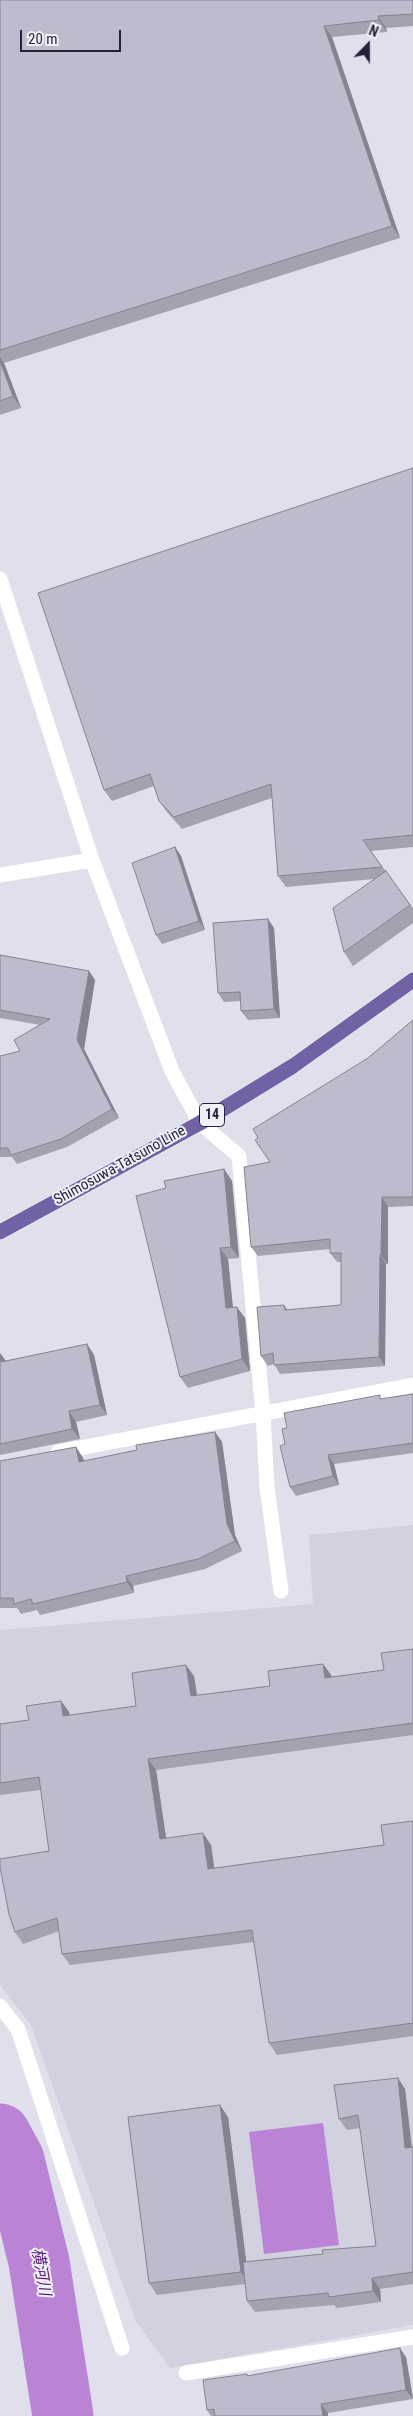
<!DOCTYPE html>
<html>
<head>
<meta charset="utf-8">
<style>
	body { margin:0 }
	#map { position:relative; width:413px; height:2416px; overflow:hidden; background:#e0dfec; font-family:"Roboto Condensed",sans-serif }
	canvas { display:block }
	.north { position:absolute; left:343px; top:20px; width:50px; height:50px; -webkit-text-stroke:4px #f0f0f8; paint-order:stroke; rotate:22deg; font-size:14px; font-weight:700; line-height:20px; text-align:center; color:#261f3d }
	.north::after { content:''; display:block; margin:auto; width:18px; height:22px; background:#261f3d; clip-path:polygon(50% 0,100% 100%,50% 72%,0 100%) }
	.scale { position:absolute; left:20px; top:30px; width:101px; height:22px; box-sizing:border-box; border:2px solid #261f3d; border-top:0; padding-left:6px; font-size:15px; line-height:18px; white-space:nowrap; color:#261f3d; -webkit-text-stroke:4px #f0f0f8; paint-order:stroke }
</style>
</head>
<body>
<div id="map">
<canvas width="413" height="2416"></canvas>
<div class="north">N</div>
<div class="scale">20 m</div>
</div>
<script>
const ctx = document.querySelector('canvas').getContext('2d');
ctx.lineJoin = 'round';
function fillPath(path, color) {
  ctx.fillStyle = color;
  ctx.fill(path, 'evenodd');
}
function toPath(rows) {
  const path = new Path2D();
  for (const r of rows) {
    path.moveTo(r[0], r[1]);
    for (let i = 2; i < r.length; i += 2) path.lineTo(r[i], r[i + 1]);
  }
  return path;
}
function trace(path, color, width, dash) {
  ctx.strokeStyle = color;
  ctx.lineWidth = width;
  ctx.lineCap = dash ? 'butt' : 'round';
  ctx.setLineDash(dash || []);
  ctx.stroke(path);
}
function write(font, color, halo, rows, align = 'center') {
  ctx.font = font + ' "Roboto Condensed","Noto Sans JP",sans-serif';
  ctx.lineWidth = 4;
  ctx.setLineDash([]);
  ctx.textBaseline = 'middle';
  ctx.strokeStyle = halo;
  ctx.fillStyle = color;
  for (const [text, x, y, turn = 0] of rows) {
    ctx.save();
    ctx.translate(x, y);
    ctx.rotate((+turn || 0) * Math.PI / 180);
    ctx.textAlign = isNaN(turn) ? turn : align;
    if (halo) ctx.strokeText(text, 0, 0);
    ctx.fillText(text, 0, 0);
    ctx.restore();
  }
}
const built = toPath([
	[413,1525,413,2325,170,2368,136,2322,31,2025,0,1985,0,1630,313,1604,309,1535]
]);
const water = toPath([
	[323,2123,339,2245,264,2254,249,2132]
]);
const river = toPath([
	[0,2134,14,2160,39,2262,63,2416]
]);
const minor = toPath([
	[0,579,92,860,172,1071,200,1123,239,1156,263,1413,267,1487,281,1591],
	[0,875,92,860],
	[58,1452,413,1385],
	[0,2006,18,2029,122,2348],
	[186,2373,413,2337]
]);
const major = toPath([
	[0,1232,200,1123,293,1066,413,980]
]);
const wall = toPath([
	[0,0,413,0,413,26,386,28,387,32,332,37,400,238,4,363,21,408,0,415],
	[413,468,413,847,371,851,413,908,413,923,353,966,344,952,374,879,286,887,278,876,272,798,182,829,167,812,159,801,154,786,112,801,104,790],
	[175,847,181,856,205,930,162,944,156,935],
	[274,928,280,1018,248,1020,241,1011,241,1001,224,1002,218,993],
	[0,955,89,971,95,980,84,1049,119,1118,67,1147,17,1164,12,1157,0,1157,0,1056,20,1051,40,1025,0,1018],
	[413,1020,413,1206,388,1207,388,1264,386,1264,385,1366,280,1374,274,1364,268,1366,261,1356,284,1305,288,1310,341,1305,341,1262,337,1262,330,1253,330,1249,258,1256,251,1247,270,1162,368,1058],
	[224,1169,232,1181,239,1258,228,1259,233,1307,245,1318,250,1371,188,1388,180,1377,166,1188],
	[87,1344,94,1355,107,1415,76,1422,80,1439,0,1455,0,1353,6,1361],
	[413,1395,413,1453,334,1464,339,1485,296,1496,290,1487,285,1444,287,1428,383,1399],
	[215,1432,222,1442,235,1535,242,1551,205,1569,133,1586,134,1593,40,1615,37,1610,21,1614,17,1608,0,1608,0,1461,76,1447,83,1458,84,1461,137,1450],
	[413,1649,413,1735,156,1770,166,1838,211,1845,214,1868,384,1845,413,1821,413,2036,277,2055,269,2043,254,1942,70,1965,62,1954,59,1931,23,1944,15,1932,49,1851,41,1790,0,1795,0,1724,29,1720,61,1701,69,1712,70,1715,136,1706,194,1676,197,1696,270,1686,323,1664,331,1675,332,1677,384,1670],
	[405,2089,412,2147,413,2147,413,2284,380,2289,381,2302,337,2308,334,2305,255,2312,247,2301,245,2284,157,2295,149,2283,228,2117,246,2262,323,2254,376,2246,360,2128,347,2130,339,2119],
	[406,2357,413,2399,328,2413,328,2416,211,2416,207,2410,248,2376]
]);
const shadedWall = toPath([
	[378,16,386,28,387,32,379,20],
	[324,26,332,37,400,238,392,226],
	[0,357,4,363,21,408,13,396,0,361],
	[175,847,181,856,205,930,199,921],
	[268,919,274,928,280,1018,274,1009],
	[89,971,95,980,84,1049,119,1118,112,1109,77,1040],
	[224,1169,232,1181,239,1258,231,1247],
	[382,1197,388,1207,388,1264,381,1255],
	[220,1248,228,1259,234,1319,226,1308],
	[380,1255,386,1264,385,1366,379,1357],
	[237,1307,245,1318,250,1371,242,1359],
	[87,1344,94,1355,107,1415,100,1405],
	[0,1353,7,1363,1,1362],
	[69,1411,76,1422,80,1439,72,1429],
	[215,1432,222,1442,235,1535,242,1551,235,1541,227,1524],
	[76,1447,83,1458,86,1472,79,1462],
	[328,1455,334,1464,339,1485,333,1476],
	[126,1576,133,1586,134,1593,127,1582],
	[323,1664,331,1675,333,1690,325,1678],
	[186,1665,194,1676,199,1708,191,1696],
	[61,1701,69,1712,71,1728,63,1716],
	[148,1759,156,1770,168,1851,160,1839],
	[203,1833,211,1845,216,1880,208,1869],
	[398,2078,405,2089,413,2159,405,2148],
	[220,2105,228,2117,249,2283,241,2272],
	[372,2278,380,2289,381,2302,373,2291],
	[400,2348,406,2357,413,2399,406,2390],
	[321,2404,328,2413,328,2416,323,2416]
]);
const building = toPath([
	[0,0,413,0,413,14,378,16,379,20,324,26,392,226,0,350,0,0],
	[0,361,13,396,0,401,0,361],
	[413,468,413,835,363,840,382,867,278,876,271,784,174,817,159,801,150,774,104,790,38,593,413,468],
	[175,847,199,921,156,935,132,863,175,847],
	[386,871,410,905,344,952,333,908,386,871],
	[268,919,274,1009,241,1011,240,992,218,993,213,923,268,919],
	[0,955,89,971,77,1040,112,1109,61,1139,11,1155,8,1148,0,1148,0,1056,20,1051,14,1040,50,1019,0,1010,0,955],
	[413,1020,413,1197,382,1197,381,1255,380,1255,379,1357,274,1365,273,1353,261,1356,257,1307,284,1305,285,1310,341,1305,341,1253,330,1253,330,1239,251,1247,244,1167,270,1162,255,1140,258,1138,253,1129,368,1058,413,1020],
	[224,1169,231,1247,220,1248,226,1308,237,1307,242,1359,180,1377,136,1196,166,1188,164,1181,224,1169],
	[87,1344,100,1405,69,1411,72,1429,0,1444,0,1355,1,1362,87,1344],
	[413,1394,413,1443,328,1455,333,1476,290,1487,280,1446,285,1444,282,1429,287,1428,284,1413,380,1395,380,1399,413,1394],
	[215,1432,227,1524,235,1541,198,1559,126,1576,127,1582,33,1604,31,1599,14,1604,13,1598,0,1598,0,1461,76,1447,79,1462,137,1450,136,1445,215,1432],
	[413,1649,413,1723,148,1759,160,1839,203,1833,208,1869,384,1845,381,1825,413,1821,413,2023,269,2043,252,1930,62,1954,57,1918,15,1932,9,1914,0,1867,0,1859,49,1851,39,1777,0,1783,0,1724,29,1720,26,1706,61,1701,63,1716,136,1706,132,1673,186,1665,191,1696,270,1686,268,1671,323,1664,325,1678,384,1670,381,1653,413,1649],
	[398,2078,405,2148,413,2147,413,2272,372,2278,373,2291,329,2297,328,2293,247,2301,243,2262,323,2254,322,2250,376,2246,358,2115,339,2119,334,2085,398,2078],
	[220,2105,241,2272,149,2283,128,2117,220,2105],
	[400,2348,406,2390,321,2404,323,2416,215,2416,214,2409,207,2410,203,2380,247,2374,247,2376,400,2348]
]);
const shields = [
	[212,1115,25]
];
const shieldNames = [
	["14",212,1115]
];
const streetNames = [
	["Shimosuwa-Tatsuno Line",120,1166,-29]
];
const waterNames = [
	["横河川",40,2272,80]
];
fillPath(built, '#d2d1e0');
fillPath(water, '#ba83d5');
trace(river, '#ba83d5', 61);
trace(major, '#fff', 16);
trace(minor, '#fff', 15);
trace(major, '#7261a4', 15);
fillPath(wall, '#a2a2b0');
fillPath(shadedWall, '#848490');
fillPath(building, '#bcbccd');
trace(building, '#848490', 1);
for (const [x, y, w] of shields) {
  const box = new Path2D();
  box.roundRect(x - w / 2, y - 11.5, w, 23, 4);
  ctx.fillStyle = '#f0f0f8';
  ctx.fill(box);
  trace(box, '#261f3d', 1);
}
write('bold 14px', '#261f3d', null, shieldNames);
write('15px', '#261f3d', '#f0f0f8', streetNames);
write('italic 16px', '#5b157d', '#f0f0f8', waterNames);
</script>
</body>
</html>
